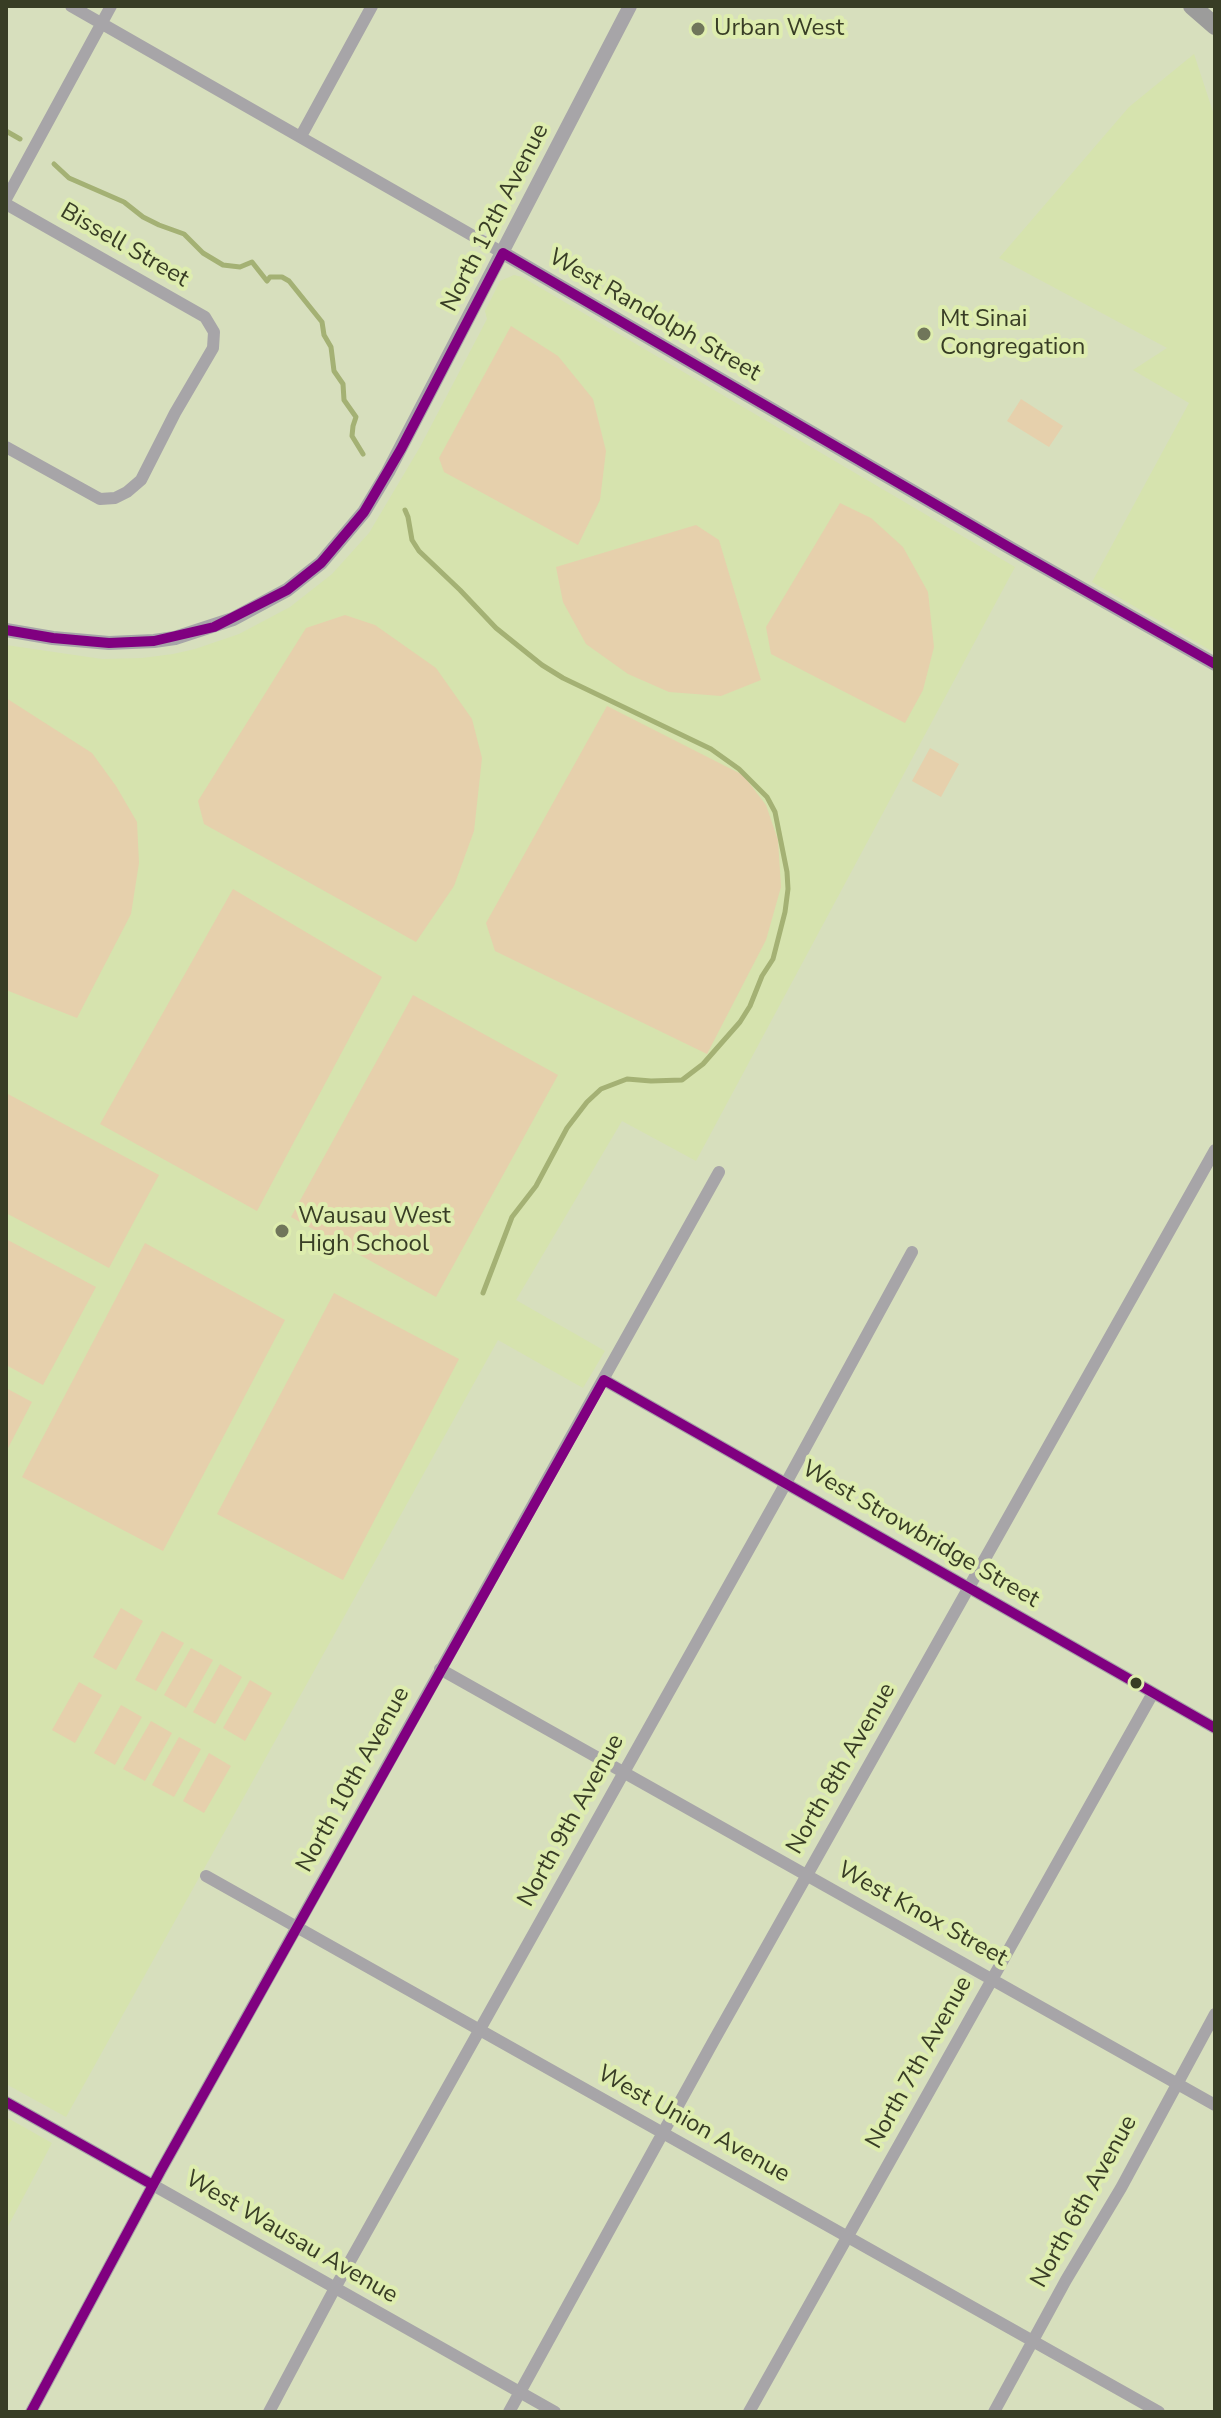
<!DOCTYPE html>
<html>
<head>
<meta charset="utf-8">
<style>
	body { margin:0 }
	#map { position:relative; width:1221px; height:2418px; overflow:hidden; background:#d7dfbd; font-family:"Nunito Sans",sans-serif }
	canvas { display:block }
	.frame { position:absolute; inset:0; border:8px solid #383d25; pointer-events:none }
</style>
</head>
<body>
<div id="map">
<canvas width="1221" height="2418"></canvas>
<div class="frame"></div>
</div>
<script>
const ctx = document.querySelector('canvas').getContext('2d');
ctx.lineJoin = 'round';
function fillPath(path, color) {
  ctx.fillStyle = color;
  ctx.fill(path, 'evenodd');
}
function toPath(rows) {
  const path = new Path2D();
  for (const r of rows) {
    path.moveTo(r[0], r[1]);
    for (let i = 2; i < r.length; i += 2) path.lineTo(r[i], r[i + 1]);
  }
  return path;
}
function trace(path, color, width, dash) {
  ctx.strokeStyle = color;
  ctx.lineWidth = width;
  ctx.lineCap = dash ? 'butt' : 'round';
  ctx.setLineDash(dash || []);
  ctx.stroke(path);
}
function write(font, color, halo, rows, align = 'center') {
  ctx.font = font + ' "Nunito Sans",sans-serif';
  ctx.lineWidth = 8;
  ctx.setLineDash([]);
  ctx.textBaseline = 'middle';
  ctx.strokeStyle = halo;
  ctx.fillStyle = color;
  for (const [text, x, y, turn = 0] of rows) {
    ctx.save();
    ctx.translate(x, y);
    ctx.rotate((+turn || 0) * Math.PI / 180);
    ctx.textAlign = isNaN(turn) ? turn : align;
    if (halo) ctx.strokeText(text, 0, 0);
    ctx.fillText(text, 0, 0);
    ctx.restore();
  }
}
const built = toPath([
	[1194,54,1215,118,1215,653,1092,582,1189,403,1133,370,1167,348,999,258,1129,107],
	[514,275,522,277,1015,567,696,1161,622,1121,516,1300,605,1351,583,1388,498,1340,66,2117,6,2084,6,645,102,659,142,658,173,654,195,649,239,634,290,607,332,574,369,533,420,447,487,319,485,311,500,281],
	[6,2117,52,2143,6,2230]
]);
const green = toPath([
	[511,326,558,356,593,399,606,451,600,500,578,545,444,472,439,458],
	[1021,399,1063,426,1049,447,1007,421],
	[840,503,871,518,903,547,928,592,934,647,923,690,905,723,771,654,766,627],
	[696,525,719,540,761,680,721,696,669,692,628,674,586,644,563,602,556,567],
	[345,615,375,625,436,668,472,719,482,758,474,831,454,886,416,942,204,824,198,801,306,628],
	[6,698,92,753,116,786,137,822,139,863,131,914,77,1018,6,990],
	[607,706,743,775,766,805,778,840,781,887,766,940,707,1054,495,951,486,923],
	[930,748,959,764,941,797,912,781],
	[233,889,382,977,257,1211,100,1124],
	[413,995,558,1075,436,1297,291,1217],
	[6,1093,159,1175,109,1268,6,1213],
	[6,1239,96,1287,43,1385,6,1365],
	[145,1243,285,1320,163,1551,22,1477],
	[334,1293,459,1359,343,1580,217,1514],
	[6,1388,32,1402,6,1452],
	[121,1608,143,1621,116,1670,93,1657],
	[162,1631,184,1643,156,1691,135,1680],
	[191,1648,213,1660,186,1708,164,1695],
	[220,1664,242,1677,215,1724,193,1712],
	[250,1680,272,1693,245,1741,223,1728],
	[79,1682,102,1695,75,1743,52,1730],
	[121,1705,142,1717,115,1765,94,1753],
	[151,1721,172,1733,145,1781,123,1769],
	[179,1737,201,1749,174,1797,152,1785],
	[209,1753,231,1766,204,1813,183,1801]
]);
const stream = toPath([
	[6,131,20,139],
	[54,164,69,178,124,202,143,217,159,225,184,234,203,253,223,265,240,267,252,262,267,281,270,277,282,277,289,281,322,322,324,335,331,347,334,371,343,384,344,400,356,417,353,426,352,436,363,454],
	[405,510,408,517,412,540,419,551,460,590,496,628,542,665,563,678,711,749,739,769,767,797,775,812,787,872,788,889,785,912,773,959,762,976,750,1006,740,1022,703,1064,682,1080,651,1081,627,1079,601,1089,587,1102,567,1128,536,1186,512,1217,483,1293]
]);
const minor = toPath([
	[71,6,503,253],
	[301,136,372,6],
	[6,199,111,6],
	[6,204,205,317,214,332,213,348,175,413,141,480,127,492,115,498,100,499,6,447],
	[604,1380,1215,1728],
	[440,1669,1215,2105],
	[206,1876,1159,2412],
	[6,2102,555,2412],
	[31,2412,161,2170,719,1172],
	[269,2412,335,2288,786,1483,912,1252],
	[509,2412,713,2042,1215,1150],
	[749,2412,1153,1693],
	[994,2412,1066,2280,1121,2188,1215,2014]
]);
const tertiary = toPath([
	[503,253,1012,549,1215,664],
	[6,630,53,638,109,643,154,641,175,638,233,619,287,590,321,563,364,512,388,472,630,6]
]);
const primary = toPath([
	[1192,6,1215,26]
]);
const bus1 = toPath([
	[6,630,53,638,109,643,154,641,214,627,287,590,321,563,364,512,401,449,503,253,1012,549,1215,664],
	[6,2102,153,2185],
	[31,2412,161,2170,604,1380,1215,1728]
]);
const markers = [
	[698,29,8,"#70765a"],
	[924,334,8,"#70765a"],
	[282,1231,8,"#70765a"],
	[1136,1683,7,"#383d25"]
];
const poiNames = [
	["Urban West",714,29],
	["Mt Sinai",940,320],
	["Congregation",940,348],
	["Wausau West",298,1217],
	["High School",298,1245]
];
const streetNames = [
	["North 12th Avenue",496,218,-63],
	["Bissell Street",124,246,30],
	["West Randolph Street",654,316,30],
	["West Strowbridge Street",920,1535,30],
	["North 8th Avenue",842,1769,-60],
	["North 10th Avenue",354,1780,-61],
	["North 9th Avenue",572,1821,-61],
	["West Knox Street",922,1915,29],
	["North 7th Avenue",920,2063,-61],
	["West Union Avenue",693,2125,29],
	["North 6th Avenue",1085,2202,-61],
	["West Wausau Avenue",291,2238,30]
];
fillPath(built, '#d6e3ae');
fillPath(green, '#e6d0ac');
trace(stream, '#a4b174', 5);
trace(minor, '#a7a5a8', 12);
trace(tertiary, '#a7a5a8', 14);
trace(primary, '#9c9c9b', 18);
trace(bus1, '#800080', 10);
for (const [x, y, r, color] of markers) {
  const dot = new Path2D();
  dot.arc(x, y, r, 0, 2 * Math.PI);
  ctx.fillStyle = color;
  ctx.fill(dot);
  trace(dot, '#deedaf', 3);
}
write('24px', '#383d25', '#deedaf', poiNames, 'left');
write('24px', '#383d25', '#deedaf', streetNames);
</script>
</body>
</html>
